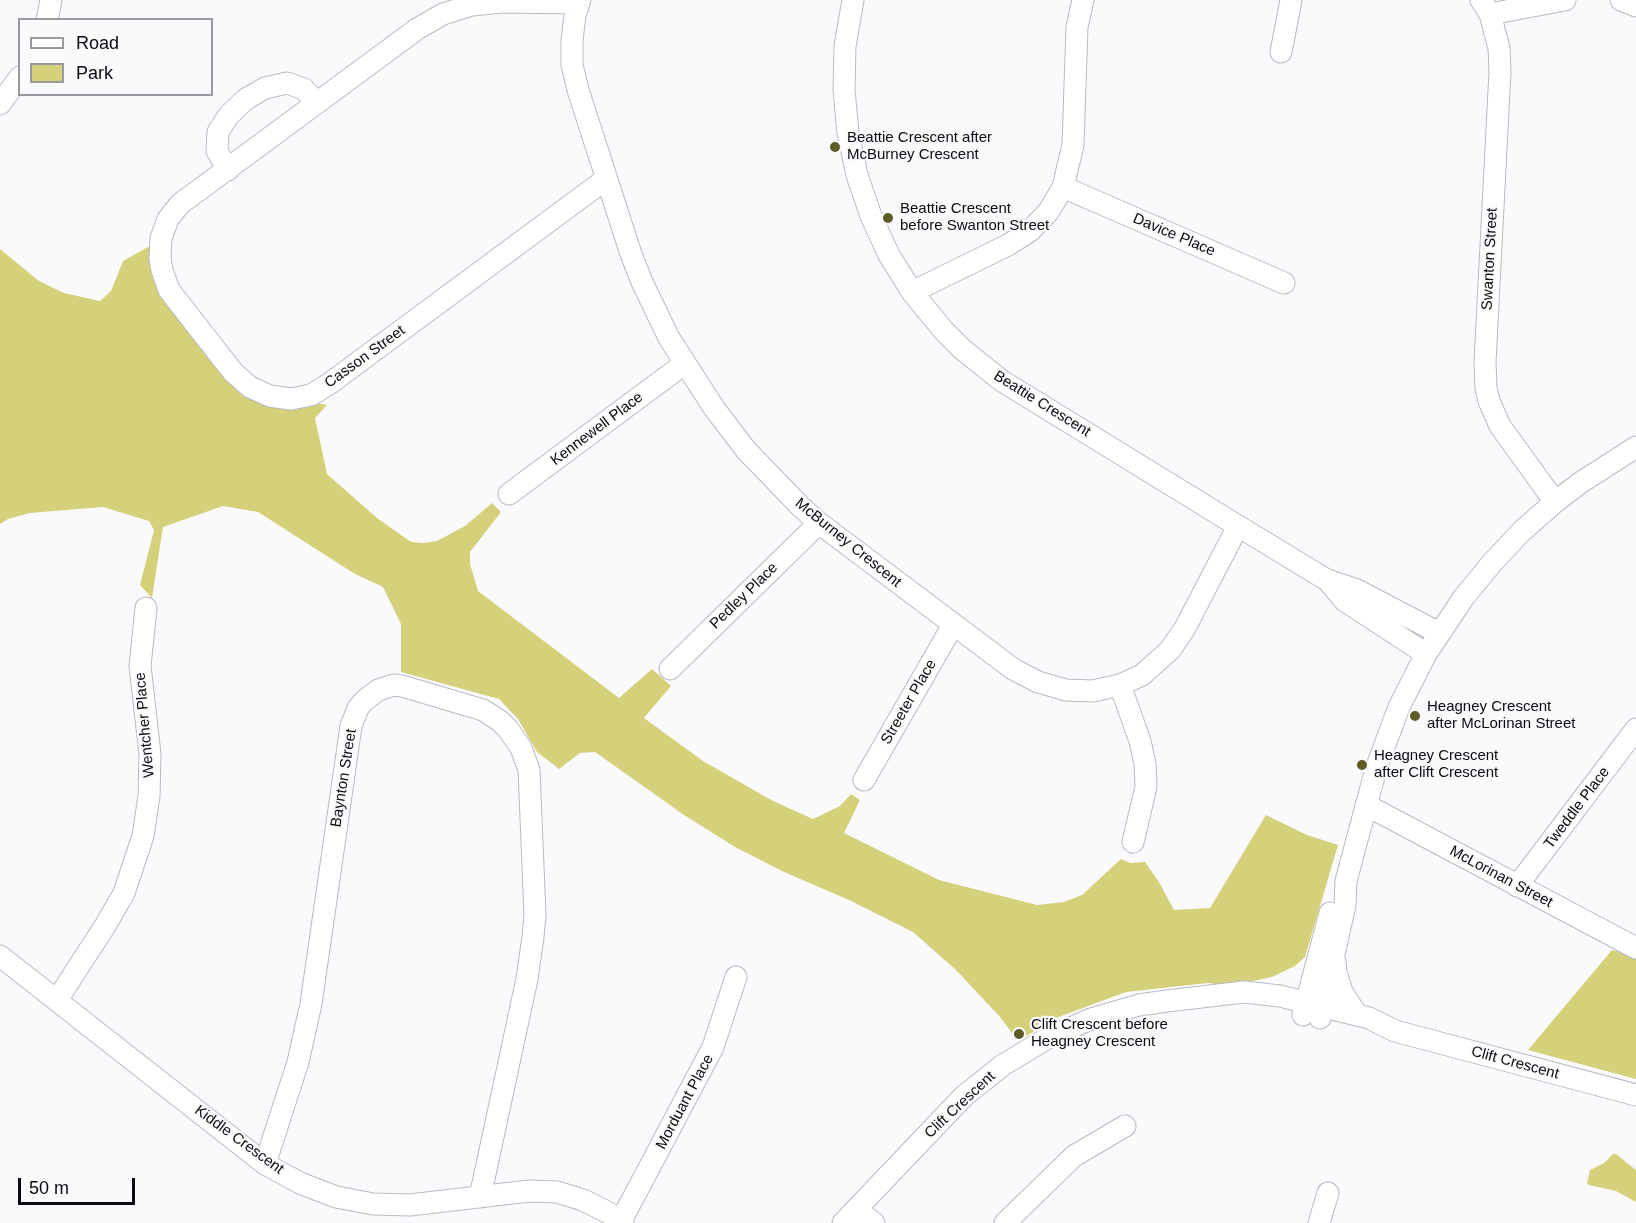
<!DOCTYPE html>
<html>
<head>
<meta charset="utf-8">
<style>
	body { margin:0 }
	#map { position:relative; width:1636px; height:1223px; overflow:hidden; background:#fafafd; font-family:Arial,sans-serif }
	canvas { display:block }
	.legend { position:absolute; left:18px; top:18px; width:195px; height:78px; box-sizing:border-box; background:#fafafd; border:2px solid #9a9a9e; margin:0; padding:8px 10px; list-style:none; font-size:18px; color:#0b0b0f }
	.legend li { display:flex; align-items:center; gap:12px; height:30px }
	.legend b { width:30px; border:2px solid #9a9a9e }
	.scale { position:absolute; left:18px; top:1178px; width:117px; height:27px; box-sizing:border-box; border:3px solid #0b0b0f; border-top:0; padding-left:8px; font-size:18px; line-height:21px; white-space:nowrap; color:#0b0b0f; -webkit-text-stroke:4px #fafafd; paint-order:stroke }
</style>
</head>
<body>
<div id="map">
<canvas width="1636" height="1223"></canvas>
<ul class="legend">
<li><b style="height:8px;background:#fff"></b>Road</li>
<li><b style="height:16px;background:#d4d17a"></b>Park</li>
</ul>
<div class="scale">50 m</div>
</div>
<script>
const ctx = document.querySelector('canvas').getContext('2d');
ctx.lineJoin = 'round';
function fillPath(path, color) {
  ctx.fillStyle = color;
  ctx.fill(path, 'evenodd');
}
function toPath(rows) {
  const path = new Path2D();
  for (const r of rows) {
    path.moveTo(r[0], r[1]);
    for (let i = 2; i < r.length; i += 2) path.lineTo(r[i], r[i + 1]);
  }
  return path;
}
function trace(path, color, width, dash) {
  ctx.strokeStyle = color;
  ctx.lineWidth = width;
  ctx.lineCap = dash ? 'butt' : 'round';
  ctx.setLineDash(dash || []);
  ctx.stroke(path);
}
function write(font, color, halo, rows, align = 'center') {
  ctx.font = font + ' Arial,sans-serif';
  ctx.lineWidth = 4.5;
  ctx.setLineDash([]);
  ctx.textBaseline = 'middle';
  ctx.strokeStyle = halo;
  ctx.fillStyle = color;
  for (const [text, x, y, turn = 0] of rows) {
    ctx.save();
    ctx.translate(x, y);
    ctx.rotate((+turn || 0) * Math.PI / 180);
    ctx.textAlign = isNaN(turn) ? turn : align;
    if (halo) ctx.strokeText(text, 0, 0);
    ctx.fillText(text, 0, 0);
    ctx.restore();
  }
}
const green = toPath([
	[148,247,152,250,222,370,236,390,258,402,313,402,327,405,315,418,327,474,377,518,411,542,424,543,437,541,465,526,492,503,501,512,470,552,470,564,478,591,619,698,652,669,671,686,644,718,703,761,773,801,813,819,840,806,851,794,860,800,844,833,939,880,1037,905,1064,902,1082,895,1121,859,1130,863,1145,862,1159,882,1174,910,1210,908,1266,815,1307,835,1338,845,1305,957,1295,966,1272,977,1229,986,1208,983,1126,992,1056,1018,1018,1041,1000,1017,956,970,913,932,849,900,784,872,735,847,684,815,595,752,580,753,559,769,537,752,518,719,499,699,401,672,401,624,383,587,355,574,258,512,223,506,163,527,152,598,140,585,154,530,149,521,103,507,30,513,8,519,0,524,0,249,39,281,64,293,100,301,111,291,123,261],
	[1612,950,1636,956,1636,1079,1528,1050],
	[1613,1154,1616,1154,1636,1170,1636,1202,1616,1191,1589,1185,1587,1183,1590,1170,1604,1163]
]);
const minor = toPath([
	[580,0,575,15,572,40,572,65,578,90,631,254,642,282,669,338,714,408,746,450,800,506,819,523,1013,669,1038,682,1066,690,1093,691,1120,685,1142,675,1170,650,1185,628,1238,526],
	[853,0,845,46,844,90,848,133,857,175,871,216,889,255,912,292,944,331,962,349,1002,381,1238,526,1327,580,1357,590,1439,633],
	[1481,0,1490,14,1499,48,1500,71,1485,362,1486,388,1489,401,1500,426,1555,502],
	[1621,0,1636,6],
	[579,3,502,2,472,5,443,14,417,29,180,204,168,219,161,238,160,259,162,270,169,290,233,372,250,387,270,396,291,399,311,395,329,384,606,179],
	[1490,14,1565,0],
	[47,20,51,0],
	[1281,52,1291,0],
	[0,104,20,77],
	[228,170,217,151,218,132,229,115,246,99,265,88,287,83,304,89,317,103],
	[1063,187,1284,283],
	[912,292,1008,245,1030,231,1049,211,1063,187,1073,145,1077,27,1083,0],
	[509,494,684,364],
	[1328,581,1345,601,1426,654],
	[670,669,819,523],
	[1120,685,1140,741,1145,764,1146,787,1133,842],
	[864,780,953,625],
	[1366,805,1636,948],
	[1517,886,1636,729],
	[0,956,265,1164,300,1183,336,1197,373,1204,410,1205,529,1191,557,1192,583,1200,609,1213,623,1223],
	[1335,962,1336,972,1342,992,1357,1015],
	[57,1000,105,926,124,893,143,836,149,796,150,754,140,666,146,608],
	[1303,1015,1330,913],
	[1320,1018,1345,905,1346,881,1376,769,1399,707,1426,654,1464,597,1492,563,1522,531,1555,502,1580,483,1636,447],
	[265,1164,298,1062,311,1004,351,726,358,708,364,701,378,690,394,685,402,686,483,710,500,721,508,729,521,748,529,770,535,915,533,937,527,979,480,1197],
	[856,1209,874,1223],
	[621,1221,713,1047,736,977],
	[843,1223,964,1096,1003,1065,1046,1039,1091,1019,1139,1005,1167,1001,1244,992,1280,996,1369,1018,1395,1031,1636,1095],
	[1005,1223,1074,1156,1125,1126],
	[1319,1223,1328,1193]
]);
const markers = [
	[835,147,6,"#5d5b27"],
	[888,218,6,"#5d5b27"],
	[1415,716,6,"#5d5b27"],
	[1362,765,6,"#5d5b27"],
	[1019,1034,6,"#5d5b27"]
];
const poiNames = [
	["Beattie Crescent after",847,138],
	["McBurney Crescent",847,155],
	["Beattie Crescent",900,209],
	["before Swanton Street",900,226],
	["Heagney Crescent",1427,707],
	["after McLorinan Street",1427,724],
	["Heagney Crescent",1374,756],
	["after Clift Crescent",1374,773],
	["Clift Crescent before",1031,1025],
	["Heagney Crescent",1031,1042]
];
const streetNames = [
	["Davice Place",1174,235,23],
	["Swanton Street",1490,259,-87],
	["Casson Street",365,357,-36],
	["Beattie Crescent",1042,404,32],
	["Kennewell Place",597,429,-37],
	["McBurney Crescent",848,543,39],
	["Pedley Place",744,596,-44],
	["Streeter Place",909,702,-60],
	["Wentcher Place",145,725,-95],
	["Baynton Street",344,778,-81],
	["Tweddle Place",1577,808,-53],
	["McLorinan Street",1501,877,28],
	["Clift Crescent",1515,1063,15],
	["Morduant Place",685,1102,-62],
	["Clift Crescent",960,1105,-43],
	["Kiddle Crescent",239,1140,36]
];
fillPath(green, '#d4d17a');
trace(minor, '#b8b9c7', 23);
trace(minor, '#fff', 21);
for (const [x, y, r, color] of markers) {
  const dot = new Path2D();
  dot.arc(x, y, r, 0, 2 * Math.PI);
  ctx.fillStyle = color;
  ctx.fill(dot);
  trace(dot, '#fafafd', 2);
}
write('15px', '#0b0b0f', '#fafafd', poiNames, 'left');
write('15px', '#0b0b0f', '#fafafd', streetNames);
</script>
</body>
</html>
